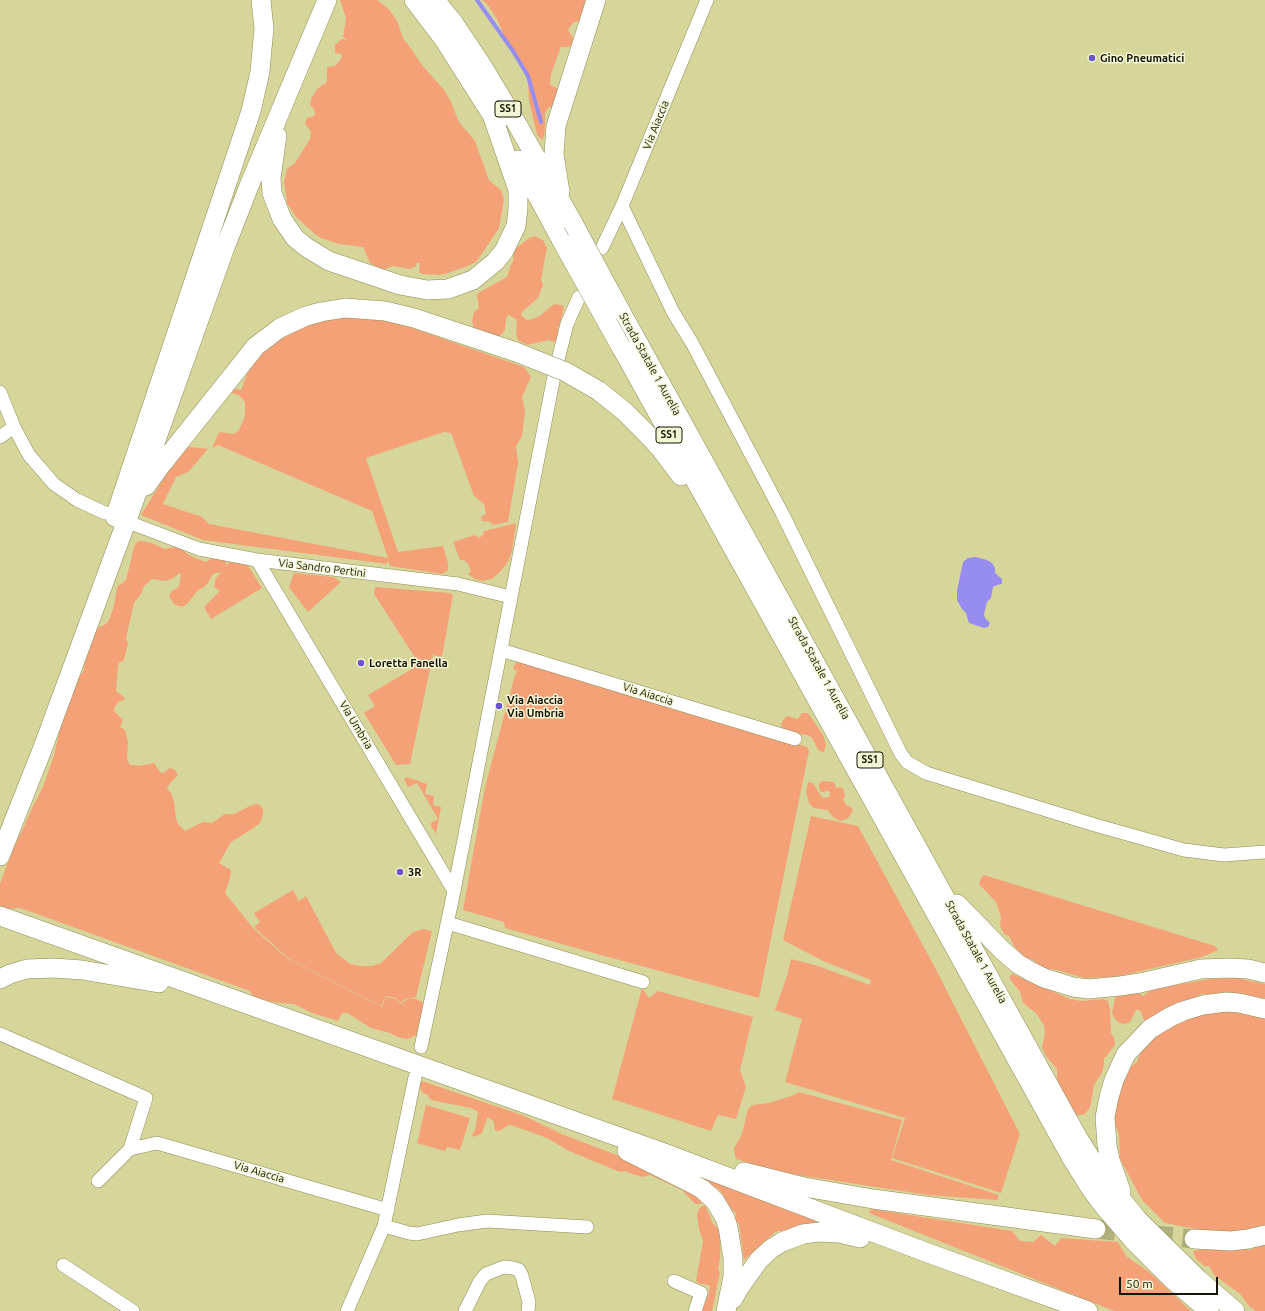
<!DOCTYPE html>
<html>
<head>
<meta charset="utf-8">
<style>
	body { margin:0 }
	#map { position:relative; width:1265px; height:1311px; overflow:hidden; background:#d7d69a; font-family:Ubuntu,sans-serif }
	canvas { display:block }
	.scale { position:absolute; left:1119px; top:1277px; width:99px; height:18px; box-sizing:border-box; border:2px solid #151400; border-top:0; padding-left:5px; font-size:12px; line-height:14px; white-space:nowrap; color:#151400; -webkit-text-stroke:3px #f5f5d7; paint-order:stroke }
</style>
</head>
<body>
<div id="map">
<canvas width="1265" height="1311"></canvas>
<div class="scale">50 m</div>
</div>
<script>
const ctx = document.querySelector('canvas').getContext('2d');
ctx.lineJoin = 'round';
function fillPath(path, color) {
  ctx.fillStyle = color;
  ctx.fill(path, 'evenodd');
}
function toPath(rows) {
  const path = new Path2D();
  for (const r of rows) {
    path.moveTo(r[0], r[1]);
    for (let i = 2; i < r.length; i += 2) path.lineTo(r[i], r[i + 1]);
  }
  return path;
}
function trace(path, color, width, dash) {
  ctx.strokeStyle = color;
  ctx.lineWidth = width;
  ctx.lineCap = dash ? 'butt' : 'round';
  ctx.setLineDash(dash || []);
  ctx.stroke(path);
}
function write(font, color, halo, rows, align = 'center') {
  ctx.font = font + ' Ubuntu,sans-serif';
  ctx.lineWidth = 3;
  ctx.setLineDash([]);
  ctx.textBaseline = 'middle';
  ctx.strokeStyle = halo;
  ctx.fillStyle = color;
  for (const [text, x, y, turn = 0] of rows) {
    ctx.save();
    ctx.translate(x, y);
    ctx.rotate((+turn || 0) * Math.PI / 180);
    ctx.textAlign = isNaN(turn) ? turn : align;
    if (halo) ctx.strokeText(text, 0, 0);
    ctx.fillText(text, 0, 0);
    ctx.restore();
  }
}
const green = toPath([
	[340,0,377,0,389,9,397,21,403,38,412,50,422,65,445,91,451,102,459,122,475,141,489,180,501,190,504,200,499,228,479,258,476,262,468,266,445,274,440,275,422,274,419,272,420,263,417,263,416,266,410,269,393,266,384,269,379,268,370,263,363,247,339,244,321,238,316,235,296,217,287,203,284,182,287,169,295,163,310,139,311,132,305,123,307,118,312,117,315,115,314,109,310,105,311,99,317,89,327,82,327,67,335,66,341,59,342,56,341,54,335,53,335,45,342,39,347,40,343,37,346,18],
	[482,0,586,0,584,4,586,9,580,21,574,22,569,28,568,30,573,38,572,43,569,47,561,47,551,74,550,84,559,90,555,106,548,108,545,113,545,130,543,140,537,135,535,126,529,101,528,82,525,70,508,45,497,19,487,4],
	[535,236,543,240,547,248,541,279,543,285,538,298,523,311,521,315,527,320,533,319,541,315,550,307,555,304,564,306,561,320,558,328,557,340,553,342,548,340,528,345,521,342,518,340,516,334,517,320,509,315,507,316,506,319,505,330,500,336,494,338,474,330,472,321,474,312,479,308,477,296,478,293,507,277,511,264,513,262,514,250,529,238],
	[345,316,392,321,524,367,531,377,522,397,525,411,522,436,516,446,518,463,508,522,493,525,490,522,482,521,481,517,486,514,484,504,474,496,451,433,444,432,366,458,398,552,443,546,448,563,448,570,442,574,390,566,388,560,387,564,203,540,141,515,184,446,208,449,188,472,176,477,163,504,202,517,209,524,388,558,372,511,218,445,212,448,219,432,234,434,239,430,245,416,245,402,239,395,227,392,231,388,241,390,248,372,259,356,276,340,301,326],
	[516,523,512,551,509,560,501,571,492,579,482,581,475,579,468,574,471,572,468,564,464,560,460,560,453,542,475,535,479,538,483,535,484,531],
	[140,541,149,542,165,549,174,547,179,548,191,556,203,561,206,562,214,557,223,557,226,561,226,566,229,562,247,564,262,588,211,619,204,607,220,591,214,587,216,578,221,572,213,574,207,584,203,588,198,590,188,603,184,606,179,606,174,604,169,596,172,591,177,588,179,586,181,575,180,573,173,578,166,581,152,579,144,586,141,594,134,603,126,638,128,643,124,660,119,663,118,665,116,691,125,698,124,700,118,702,114,709,115,712,123,720,120,727,125,730,128,742,127,759,130,765,133,765,139,766,154,763,160,772,163,773,170,768,175,770,178,775,171,782,167,789,171,793,174,801,176,818,178,824,185,831,203,822,212,823,225,814,234,814,250,806,256,804,260,805,263,810,263,815,260,823,249,831,231,842,219,863,231,870,230,878,225,893,253,928,288,959,382,1007,386,997,396,999,401,1004,406,1000,410,998,416,999,422,1002,425,1012,419,1034,408,1039,397,1037,390,1033,371,1028,347,1013,342,1013,338,1021,312,1013,294,1004,280,1003,258,999,253,996,250,991,26,910,18,908,9,909,0,906,0,884,10,856,27,820,33,806,43,787,54,755,60,729,75,683,84,670,84,657,95,629,106,624,108,622,114,606,117,587,119,585,126,580,134,547,137,542],
	[294,573,333,577,341,582,308,612,289,587],
	[375,587,450,593,453,595,442,657,433,655,410,764,396,765,364,713,375,706,368,695,417,666,418,662,374,594],
	[517,661,527,661,807,747,809,751,759,998,601,955,505,928,504,922,463,910,485,787,515,675,518,671,516,671,513,668],
	[802,713,808,713,823,735,826,745,824,752,819,751,812,738,808,735,788,733,782,728,781,725,783,720,787,716,798,719],
	[406,777,427,784,425,794,434,796,433,805,441,807,436,834,430,824,438,819,417,783,408,787,404,779],
	[822,781,833,782,835,784,836,788,837,788,839,787,843,788,845,795,843,800,847,806,851,807,853,811,848,818,840,821,833,817,828,810,814,808,809,803,806,792,808,782,813,783,821,796,823,798,829,797,830,793,829,791,821,792,819,788,819,784],
	[811,816,858,826,932,962,1020,1134,1001,1193,892,1158,905,1118,785,1082,802,1019,775,1010,787,976,791,959,818,966,870,985,871,980,823,961,783,940],
	[984,875,1215,946,1218,950,1202,957,1115,977,1084,978,1053,969,1045,969,1033,960,1023,956,1014,946,1009,936,1004,934,1000,926,1001,917,996,902,979,884,981,878],
	[293,890,299,901,306,896,336,953,350,964,360,966,372,966,381,963,412,933,422,929,432,931,416,997,405,999,401,1003,396,998,386,996,381,1006,289,959,254,927,260,922,254,913],
	[1012,974,1070,999,1082,1001,1103,999,1108,1001,1110,1010,1111,1033,1114,1038,1115,1045,1104,1059,1104,1065,1102,1073,1094,1085,1091,1103,1089,1109,1085,1114,1076,1116,1057,1080,1057,1069,1045,1055,1042,1047,1045,1032,1044,1025,1036,1013,1023,1003,1020,992,1010,979,1010,976],
	[1236,978,1265,984,1265,998,1222,994,1202,994,1146,1022,1144,1020,1141,1012,1139,1010,1136,1010,1130,1022,1125,1024,1119,1023,1114,1018,1112,1013,1115,998,1119,995,1133,992,1139,993,1143,996,1150,991,1159,988,1210,979],
	[642,988,649,998,658,991,753,1017,740,1070,746,1087,736,1119,718,1115,711,1131,612,1099],
	[1233,1011,1265,1018,1265,1227,1220,1234,1165,1223,1142,1200,1120,1159,1119,1135,1115,1123,1114,1110,1126,1070,1137,1062,1141,1051,1169,1025,1197,1013],
	[422,1081,522,1115,562,1134,629,1160,669,1177,700,1199,701,1201,701,1204,695,1204,682,1190,650,1175,643,1177,632,1174,625,1171,620,1172,569,1151,547,1138,514,1126,509,1125,499,1131,496,1131,494,1128,494,1122,490,1118,487,1118,482,1133,474,1137,472,1135,475,1130,478,1112,471,1108,431,1100,429,1098,428,1095,423,1093,420,1088,420,1084],
	[799,1092,902,1120,891,1160,999,1195,997,1200,928,1195,804,1176,776,1171,736,1159,734,1151,734,1148,742,1134,748,1109,753,1105,769,1103,794,1095],
	[426,1105,470,1118,460,1150,447,1147,445,1151,417,1143],
	[700,1177,834,1225,821,1224,775,1232,744,1260,739,1224,735,1220,736,1213,731,1209,720,1190],
	[704,1205,706,1207,713,1224,721,1231,720,1258,718,1270,720,1272,712,1311,702,1311,709,1292,710,1286,705,1284,700,1284,696,1281,703,1241,699,1229,697,1214,699,1209],
	[871,1209,1012,1231,1020,1241,1033,1242,1041,1235,1055,1246,1061,1238,1118,1242,1126,1256,1149,1272,1191,1311,1114,1311,869,1213],
	[1265,1245,1265,1311,1256,1311,1249,1306,1240,1294,1214,1275,1209,1266,1204,1266,1196,1259,1193,1251,1213,1248,1224,1251,1238,1248,1250,1250,1258,1246]
]);
const water = toPath([
	[976,557,987,560,992,563,995,568,995,573,1002,579,1002,584,997,585,993,587,991,598,987,602,984,614,985,618,990,623,988,627,984,628,969,623,966,613,962,609,957,600,957,591,963,562,968,558]
]);
const stream = toPath([
	[477,0,513,51,528,76,541,122]
]);
const highwayTunnel = toPath([
	[1096,1229,1194,1239]
]);
const minor = toPath([
	[622,206,673,312,692,343,782,513,901,754,907,762,926,773,1095,825,1184,850,1224,855,1265,852],
	[602,248,622,206,707,0],
	[558,360,567,324,579,297],
	[0,392,14,427,29,455,54,484,77,500,105,513],
	[0,437,14,427],
	[136,525,199,549,257,560,458,584,511,597],
	[257,560,454,891],
	[501,650,795,739],
	[448,923,643,982],
	[0,1034,146,1098,130,1149,98,1181],
	[421,1047,454,891,554,376],
	[130,1149,157,1143,388,1210],
	[384,1226,409,1233,417,1234,458,1225,487,1221,587,1227],
	[63,1265,133,1311],
	[674,1281,701,1293,695,1311],
	[347,1311,384,1226,415,1077],
	[465,1311,480,1281,486,1274,504,1267,513,1268,519,1270,522,1276,529,1302,528,1311]
]);
const highway = toPath([
	[414,0,443,38,497,123],
	[435,0,453,22,483,67,517,124,573,223],
	[277,136,271,178,272,193,282,219,295,238,306,247,329,261,400,285,427,290,448,289,473,280,495,262,504,251,516,226,518,209,518,190,491,112],
	[518,160,563,243],
	[560,192,554,154,556,126,596,0],
	[620,310,1078,1138,1101,1174,1138,1220,1198,1279,1235,1311],
	[621,347,769,613,1071,1157,1089,1186,1102,1204,1134,1241,1172,1279,1209,1311],
	[599,391,624,411,647,434,660,448,681,476],
	[146,486,162,464,256,346,280,328,306,316,321,312,345,308,385,311,414,318,516,352],
	[115,517,251,111,260,72,262,49,264,29,261,0],
	[0,856,42,750,145,471,224,250,249,186,327,0],
	[957,904,1003,951,1018,964,1030,971,1044,978,1073,987,1089,989,1120,986,1140,983,1201,969,1230,968,1248,969,1265,973],
	[0,916,664,1153,928,1253,1088,1311],
	[0,979,10,974,27,969,54,968,82,970,159,983],
	[627,1151,693,1184,702,1189,715,1201,725,1218,728,1227,733,1258,733,1277,726,1311],
	[744,1172,804,1187,873,1199,1096,1229],
	[1121,1191,1110,1160,1107,1145,1105,1117,1109,1097,1114,1080,1126,1054,1150,1029,1170,1017,1183,1011,1203,1005,1226,1002,1239,1003,1265,1009],
	[1194,1239,1231,1241,1248,1239,1265,1235],
	[733,1299,739,1288,759,1260,771,1249,782,1242,803,1234,819,1232,839,1233,860,1238]
]);
const highwayBridge = toPath([
	[573,223,620,310],
	[563,243,621,347],
	[516,352,566,372,599,391]
]);
const markers = [
	[1092,58,4,"#6b54ce"],
	[361,663,4,"#6b54ce"],
	[499,706,4,"#6b54ce"],
	[400,872,4,"#6b54ce"]
];
const shields = [
	[508,109,26],
	[669,435,26],
	[870,760,26]
];
const shieldNames = [
	["SS1",508,109],
	["SS1",669,435],
	["SS1",870,760]
];
const poiNames = [
	["Gino Pneumatici",1100,58],
	["Loretta Fanella",369,663],
	["Via Aiaccia",507,700],
	["Via Umbria",507,713],
	["3R",408,872]
];
const streetNames = [
	["Via Aiaccia",656,125,-68],
	["Strada Statale 1 Aurelia",650,364,61],
	["Via Sandro Pertini",322,568,7],
	["Strada Statale 1 Aurelia",819,668,61],
	["Via Aiaccia",648,694,17],
	["Via Umbria",356,725,59],
	["Strada Statale 1 Aurelia",976,952,61],
	["Via Aiaccia",259,1172,16]
];
fillPath(green, '#f4a178');
fillPath(water, '#978cf0');
trace(stream, '#978cf0', 4);
trace(highwayTunnel, '#b0af7b', 19, [19, 10]);
trace(minor, '#8c8b52', 14);
trace(highway, '#8c8b52', 20);
trace(minor, '#fff', 13);
trace(highway, '#fff', 19);
trace(highwayBridge, '#8c8b52', 20, []);
trace(highwayBridge, '#fff', 19);
for (const [x, y, r, color] of markers) {
  const dot = new Path2D();
  dot.arc(x, y, r, 0, 2 * Math.PI);
  ctx.fillStyle = color;
  ctx.fill(dot);
  trace(dot, '#f5f5d7', 1.5);
}
for (const [x, y, w] of shields) {
  const box = new Path2D();
  box.roundRect(x - w / 2, y - 8, w, 16, 3);
  ctx.fillStyle = '#f5f5d7';
  ctx.fill(box);
  trace(box, '#151400', 1);
}
write('bold 10px', '#151400', null, shieldNames);
write('bold 11px', '#151400', '#f5f5d7', poiNames, 'left');
write('11px', '#151400', '#f5f5d7', streetNames);
</script>
</body>
</html>
